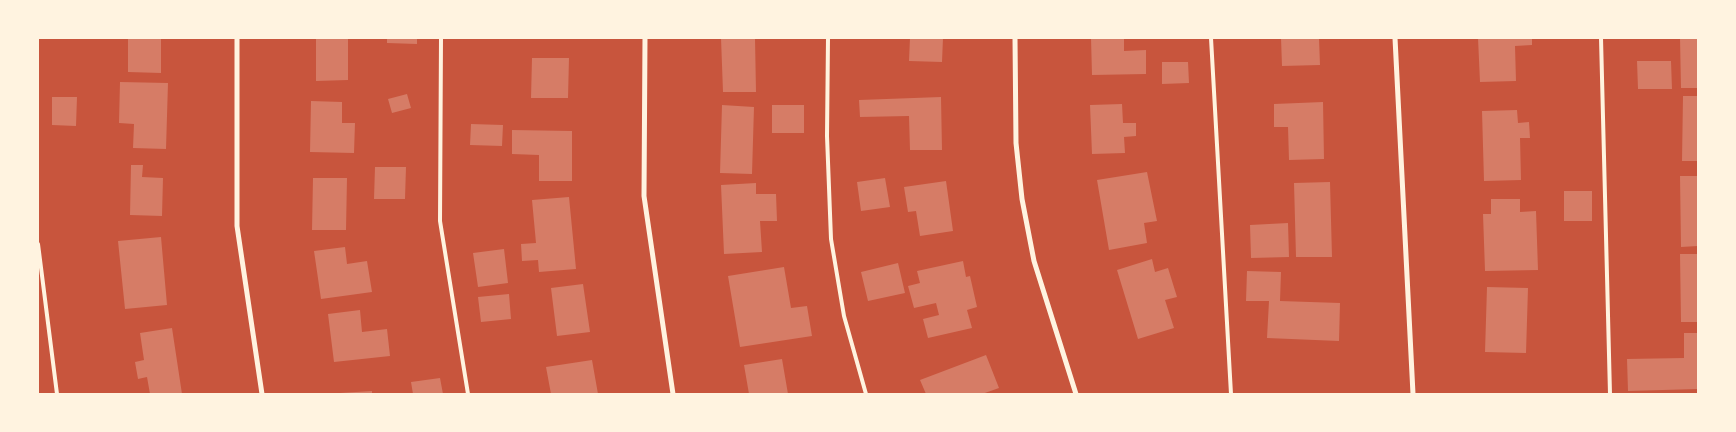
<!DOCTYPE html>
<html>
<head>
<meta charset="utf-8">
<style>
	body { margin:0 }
	#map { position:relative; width:1736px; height:432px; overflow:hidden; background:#c8553d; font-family:Commissioner,sans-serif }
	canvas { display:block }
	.frame { position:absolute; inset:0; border:39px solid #fff3e0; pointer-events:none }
</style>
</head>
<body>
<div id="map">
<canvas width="1736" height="432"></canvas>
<div class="frame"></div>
</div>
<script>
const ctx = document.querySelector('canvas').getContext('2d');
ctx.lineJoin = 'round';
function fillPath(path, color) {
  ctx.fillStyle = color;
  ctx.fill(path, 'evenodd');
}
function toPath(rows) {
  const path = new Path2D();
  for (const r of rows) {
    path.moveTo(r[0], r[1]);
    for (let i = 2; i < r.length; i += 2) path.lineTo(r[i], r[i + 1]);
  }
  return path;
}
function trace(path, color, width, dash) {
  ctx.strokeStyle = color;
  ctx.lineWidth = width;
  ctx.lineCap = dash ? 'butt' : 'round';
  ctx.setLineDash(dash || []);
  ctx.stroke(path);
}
const building = toPath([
	[128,38,161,38,161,73,128,72],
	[316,38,348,38,348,80,316,81],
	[387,38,417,38,417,44,387,43],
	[721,38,755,38,756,92,723,92],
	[910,38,943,38,942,62,909,61],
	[1091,38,1124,38,1124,51,1146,50,1146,74,1092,75],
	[1281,38,1319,38,1320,65,1282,66],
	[1478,38,1532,38,1532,45,1515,46,1516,81,1480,82],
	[1680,38,1698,38,1698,88,1681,88],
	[532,58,569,58,568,98,531,98],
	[1637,61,1671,61,1672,89,1638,89],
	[1162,62,1188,62,1189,83,1162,84],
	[120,82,168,83,166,149,133,148,134,124,119,123],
	[407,94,411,108,392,113,388,99],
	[1683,96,1698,96,1698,161,1682,161],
	[52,97,77,97,76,126,52,125],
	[941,97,942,150,910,150,909,116,860,117,859,100],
	[311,101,342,102,342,123,355,123,354,153,310,152],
	[1323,102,1324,159,1289,160,1288,127,1274,127,1274,104],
	[1122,104,1123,123,1136,123,1136,136,1124,137,1125,153,1092,154,1090,105],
	[722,105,754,107,752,174,720,173],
	[772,105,804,105,804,133,772,133],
	[1517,110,1518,123,1529,122,1530,138,1520,138,1521,180,1484,181,1482,111],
	[471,124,503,125,502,146,470,145],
	[512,130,572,131,572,181,539,181,539,155,512,154],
	[131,165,143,165,142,177,163,178,162,216,130,215],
	[375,167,406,167,405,199,374,199],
	[1147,172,1157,221,1144,223,1147,243,1109,250,1097,180],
	[1680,176,1698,176,1698,246,1681,247],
	[313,178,347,178,346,230,312,230],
	[885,178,890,207,861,211,857,182],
	[946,181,953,231,920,236,916,211,908,212,904,187],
	[1330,182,1332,257,1296,257,1294,183],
	[756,183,756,194,776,194,777,221,760,221,762,252,724,254,721,185],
	[1564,191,1592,191,1592,221,1564,221],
	[569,197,576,269,539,272,538,260,522,261,521,244,536,243,532,200],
	[1491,199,1520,199,1520,212,1536,211,1538,270,1485,271,1483,214,1491,214],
	[1288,223,1289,257,1251,258,1250,225],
	[161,237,167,305,125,309,118,241],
	[345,247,347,264,367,261,372,292,321,299,314,251],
	[504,249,508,283,478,287,473,253],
	[1680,254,1698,254,1698,322,1681,322],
	[1152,259,1155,272,1168,268,1177,297,1165,300,1174,328,1138,339,1117,270],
	[963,261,966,277,970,276,977,307,967,310,972,328,928,338,923,319,939,315,936,303,914,308,908,286,920,283,917,271],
	[898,263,905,293,868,301,861,272],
	[784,267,791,308,807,306,812,336,740,347,728,276],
	[1247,271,1281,272,1280,301,1340,303,1339,341,1267,338,1269,301,1246,301],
	[583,284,590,332,557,336,551,288],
	[1487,287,1528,288,1526,353,1485,352],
	[509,294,511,319,481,322,478,297],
	[360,310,362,332,387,329,390,356,334,362,328,314],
	[172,328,182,394,150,394,147,377,138,379,135,362,144,360,140,333],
	[1684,333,1698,333,1698,389,1628,391,1627,359,1684,358],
	[986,355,999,388,982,394,926,394,920,380],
	[782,359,788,394,749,394,744,365],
	[592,360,598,394,551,394,546,367],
	[440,378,443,394,413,394,411,382],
	[372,391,372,394,340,394,340,393]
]);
const service = toPath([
	[441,38,440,221,468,394],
	[828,38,827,136,831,239,844,316,866,394],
	[1211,38,1231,394],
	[1601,38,1610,394],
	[38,244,57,394]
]);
const minor = toPath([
	[237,38,237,226,262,394],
	[645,38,644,196,673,394],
	[1015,38,1016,143,1022,199,1034,261,1076,394],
	[1395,38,1413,394]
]);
fillPath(building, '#d67c66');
trace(service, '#fff3e0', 4);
trace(minor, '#fff3e0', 5);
</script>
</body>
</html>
